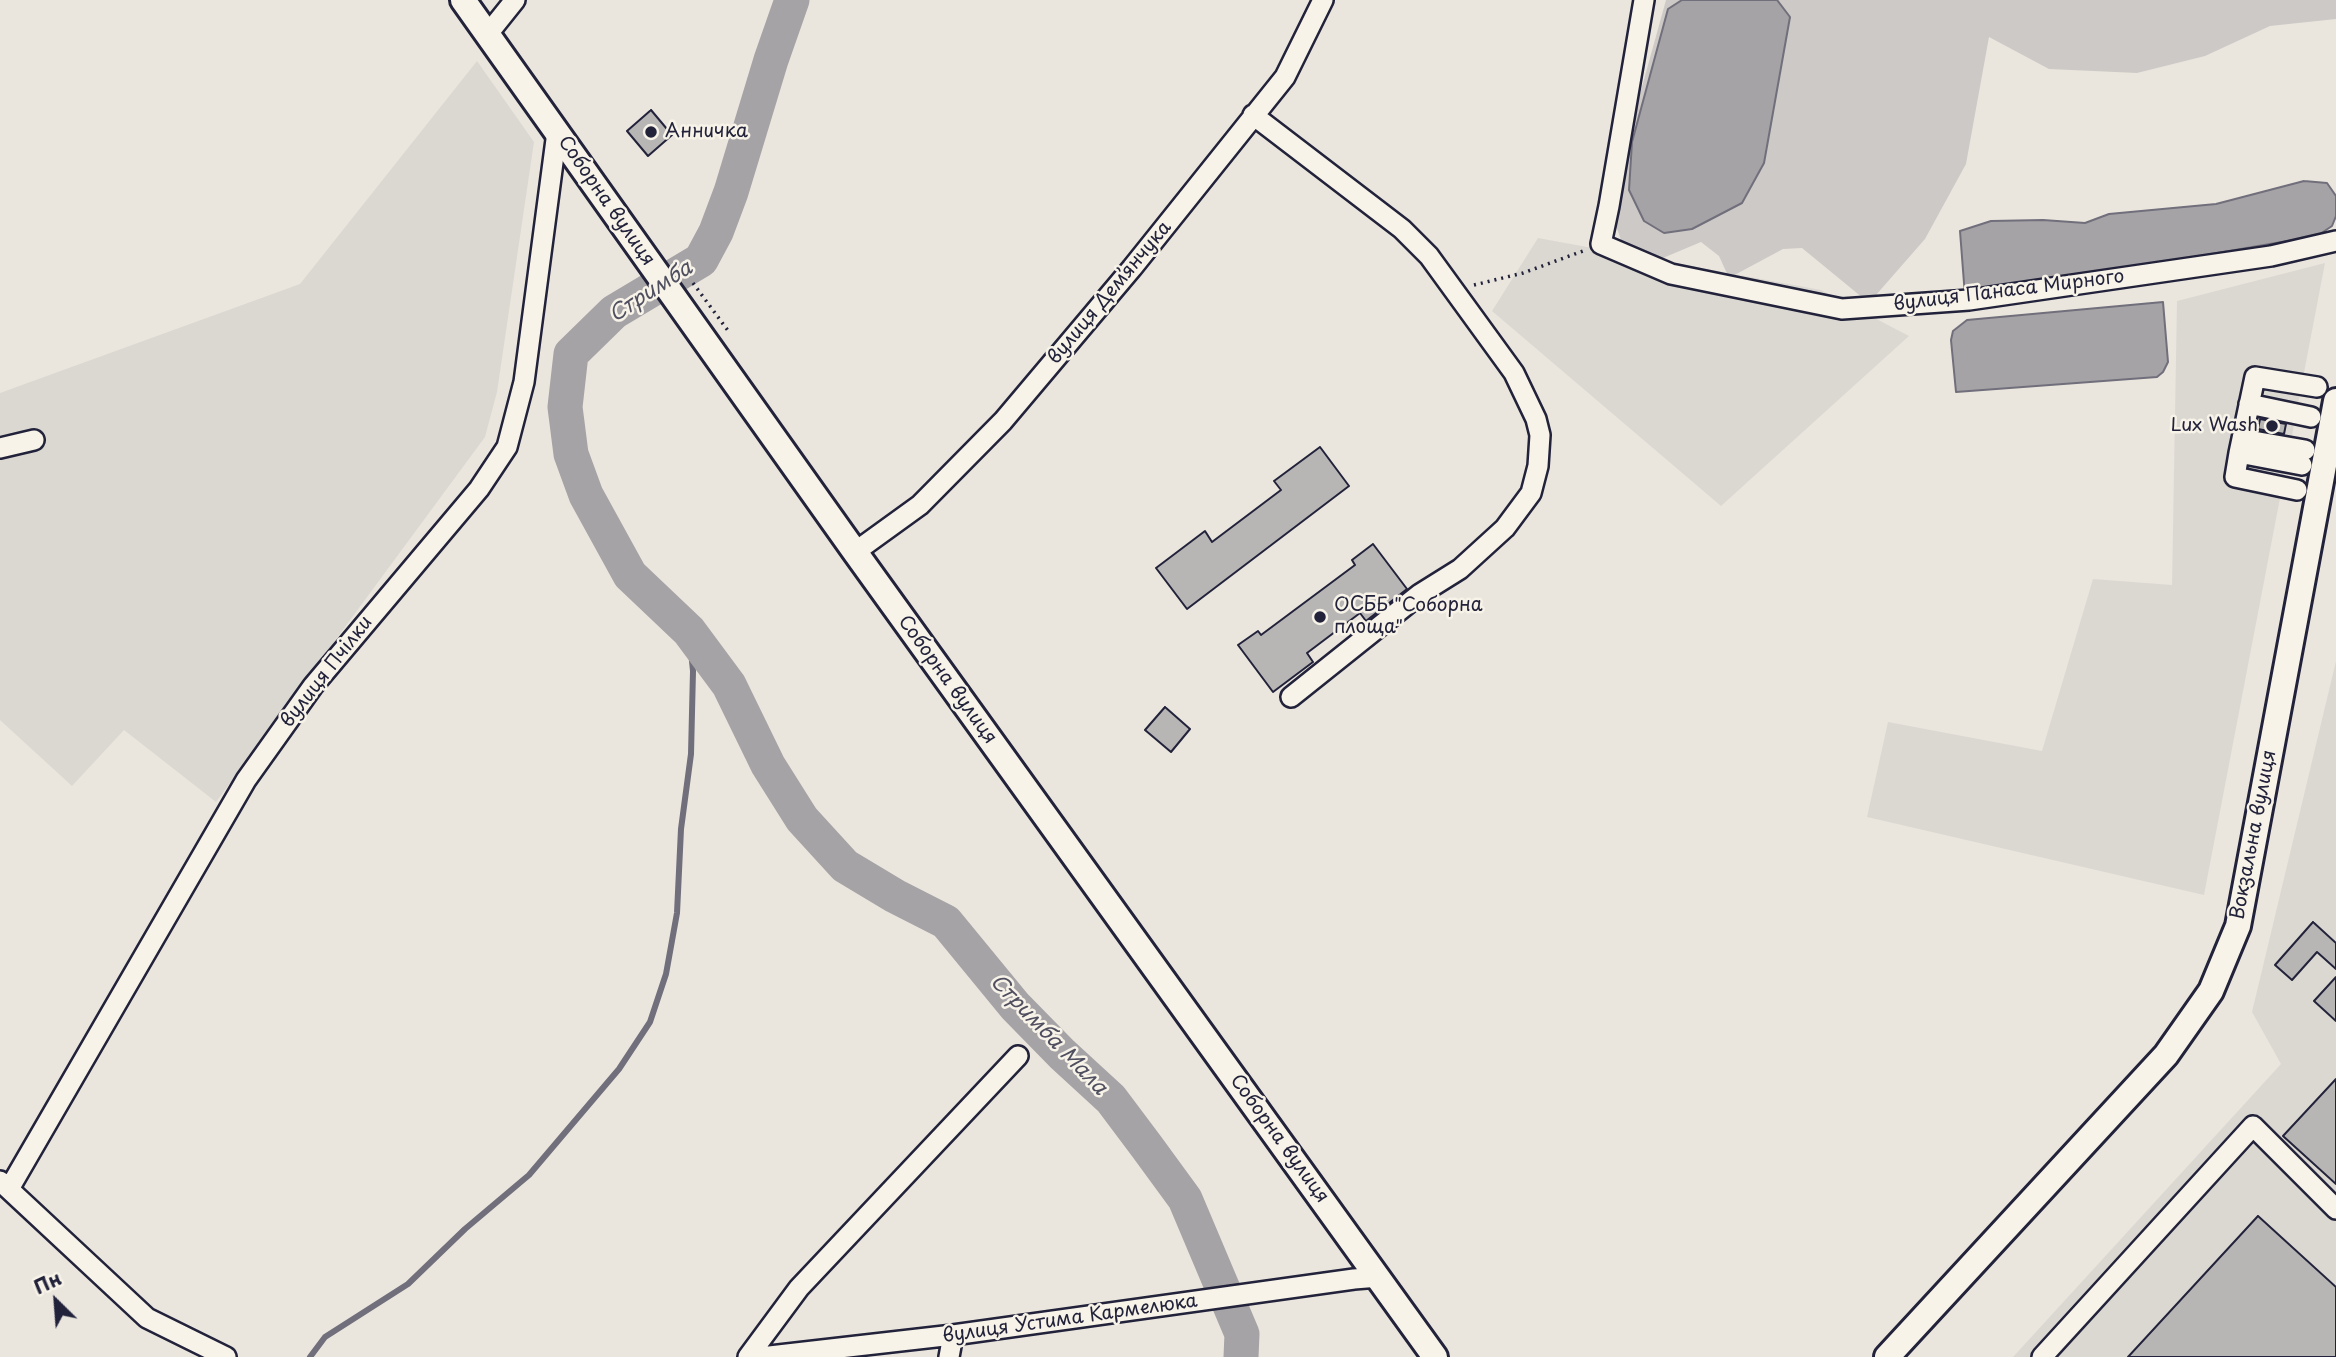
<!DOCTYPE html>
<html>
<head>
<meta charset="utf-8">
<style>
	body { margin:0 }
	#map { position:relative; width:2336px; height:1357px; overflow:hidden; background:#eae6de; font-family:"Playpen Sans",sans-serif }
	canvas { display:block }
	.north { position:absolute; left:21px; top:1266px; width:70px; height:70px; -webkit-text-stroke:5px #f7f3e8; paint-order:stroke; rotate:335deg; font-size:19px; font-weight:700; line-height:28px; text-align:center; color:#22223b }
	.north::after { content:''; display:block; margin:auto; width:24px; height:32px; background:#22223b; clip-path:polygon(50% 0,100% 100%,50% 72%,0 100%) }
</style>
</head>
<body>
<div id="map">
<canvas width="2336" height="1357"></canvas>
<div class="north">Пн</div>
</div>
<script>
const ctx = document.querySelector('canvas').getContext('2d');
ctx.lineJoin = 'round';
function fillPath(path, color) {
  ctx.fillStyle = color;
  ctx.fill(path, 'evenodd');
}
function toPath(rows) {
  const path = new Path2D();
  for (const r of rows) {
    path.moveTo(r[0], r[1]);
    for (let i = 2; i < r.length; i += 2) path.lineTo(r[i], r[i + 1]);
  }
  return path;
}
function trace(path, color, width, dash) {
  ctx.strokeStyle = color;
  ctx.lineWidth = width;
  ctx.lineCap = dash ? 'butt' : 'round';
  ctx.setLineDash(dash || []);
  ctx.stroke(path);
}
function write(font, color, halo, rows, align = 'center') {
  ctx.font = font + ' "Playpen Sans",sans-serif';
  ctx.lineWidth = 5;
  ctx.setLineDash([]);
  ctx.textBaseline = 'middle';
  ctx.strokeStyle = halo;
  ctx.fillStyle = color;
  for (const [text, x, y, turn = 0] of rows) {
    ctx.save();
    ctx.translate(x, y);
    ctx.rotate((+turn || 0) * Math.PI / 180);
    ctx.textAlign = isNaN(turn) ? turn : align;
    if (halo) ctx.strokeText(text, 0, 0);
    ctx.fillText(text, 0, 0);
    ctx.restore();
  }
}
const built = toPath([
	[477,61,534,142,497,392,485,437,216,802,124,730,72,786,0,720,0,393,300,284],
	[1538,238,1821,290,1909,336,1721,506,1492,311],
	[2325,263,2204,895,1867,817,1888,722,2042,751,2093,579,2172,585,2177,301],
	[2336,661,2336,1357,2013,1357,2281,1064,2252,1012]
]);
const green = toPath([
	[1666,0,2336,0,2336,19,2270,26,2205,56,2137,73,2049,69,1989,37,1966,164,1925,239,1869,303,1802,248,1783,249,1729,278,1719,256,1701,242,1632,271,1609,206]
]);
const water = toPath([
	[1682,0,1777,0,1790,17,1764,163,1742,203,1692,229,1664,233,1644,221,1629,190,1632,142,1668,9,1682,0],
	[2304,181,2327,183,2336,196,2336,216,2332,226,2317,236,1965,296,1960,231,1991,221,2043,220,2085,223,2109,214,2216,204,2304,181],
	[2163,302,2168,362,2163,372,2157,377,1956,392,1951,340,1953,331,1967,320,2163,302]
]);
const stream = toPath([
	[310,1357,325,1337,408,1284,465,1229,529,1175,619,1069,650,1022,666,974,677,913,681,829,691,754,693,671,689,631]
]);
const river = toPath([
	[792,0,771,60,731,192,716,232,701,260,614,312,571,354,565,407,571,454,586,495,630,575,689,631,729,685,768,765,802,819,845,866,895,896,946,922,1015,1006,1062,1054,1111,1099,1147,1147,1185,1199,1242,1334,1241,1357]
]);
const building = toPath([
	[651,110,672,135,648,156,627,131,651,110],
	[2260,419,2286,424,2284,434,2258,429,2260,419],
	[1320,447,1349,486,1187,609,1156,568,1205,531,1212,542,1281,490,1274,481,1320,447],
	[1373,544,1407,589,1366,621,1360,613,1307,653,1313,662,1273,692,1238,645,1258,631,1261,635,1355,565,1352,560,1373,544],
	[1165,707,1190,729,1171,752,1145,730,1165,707],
	[2313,922,2336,943,2336,969,2317,952,2292,980,2275,965,2313,922],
	[2336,977,2336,1021,2314,1001,2336,977],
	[2336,1079,2336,1184,2283,1136,2336,1079],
	[2258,1216,2336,1287,2336,1357,2128,1357,2258,1216]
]);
const path = toPath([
	[693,283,729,332],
	[1474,285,1523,273,1583,251]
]);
const minor = toPath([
	[1644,0,1609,206,1601,244,1671,274,1842,309,1969,300,2271,256,2336,241],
	[487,35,515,0],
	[1253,115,1402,229,1429,256,1514,373,1536,419,1540,435,1538,466,1531,493,1505,528,1460,569,1420,594,1291,697],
	[2249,404,2311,417],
	[2242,439,2305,450],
	[0,448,34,440],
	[2239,453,2302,465],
	[2297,490,2235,477,2239,453,2255,377,2317,387],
	[855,552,920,505,1003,421,1132,268,1285,77,1323,0],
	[0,1181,147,1318,226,1357],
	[9,1189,246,780,313,686,479,489,507,447,524,382,557,132],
	[748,1357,799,1288,1018,1056],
	[761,1357,953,1335,1354,1279,1379,1277],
	[949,1357,953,1335],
	[2042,1357,2253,1126,2336,1209]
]);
const major = toPath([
	[463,0,855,552,1435,1357],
	[1887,1357,2166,1055,2211,991,2238,926,2336,401]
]);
const markers = [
	[651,132,7,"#22223b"],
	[2272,426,7,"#22223b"],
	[1320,617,7,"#22223b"]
];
const poiNames = [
	["Анничка",665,132],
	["Lux Wash",2258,426,"right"],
	["ОСББ \"Соборна",1334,606],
	["площа\"",1334,628]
];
const streetNames = [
	["Соборна вулиця",606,201,55],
	["вулиця Панаса Мирного",2009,291,-7],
	["вулиця Демʼянчука",1110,293,-50],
	["вулиця Пчілки",327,672,-52],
	["Соборна вулиця",947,680,54],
	["Вокзальна вулиця",2254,835,-79],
	["Соборна вулиця",1279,1139,54],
	["вулиця Устима Кармелюка",1070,1319,-8]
];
const waterNames = [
	["Стримба",651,292,-33],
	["Стримба Мала",1048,1035,46]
];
fillPath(built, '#dbd8d2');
fillPath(green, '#cdc9c6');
fillPath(water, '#a6a3a6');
trace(water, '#716f7b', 2);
trace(stream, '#716f7b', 6);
trace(river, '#a6a3a6', 35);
fillPath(building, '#b8b6b5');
trace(building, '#22223b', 2);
trace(minor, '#22223b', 24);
trace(major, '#22223b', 30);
trace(path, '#22223b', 3.5, [2, 5]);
trace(minor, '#f7f3e8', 19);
trace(major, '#f7f3e8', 24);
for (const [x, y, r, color] of markers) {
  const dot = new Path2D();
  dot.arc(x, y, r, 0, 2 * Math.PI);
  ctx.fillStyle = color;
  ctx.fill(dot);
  trace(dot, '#f7f3e8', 2.5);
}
write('19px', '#22223b', '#f7f3e8', poiNames, 'left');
write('19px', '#22223b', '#f7f3e8', streetNames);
write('italic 21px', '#504f60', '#f7f3e8', waterNames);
</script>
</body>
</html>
